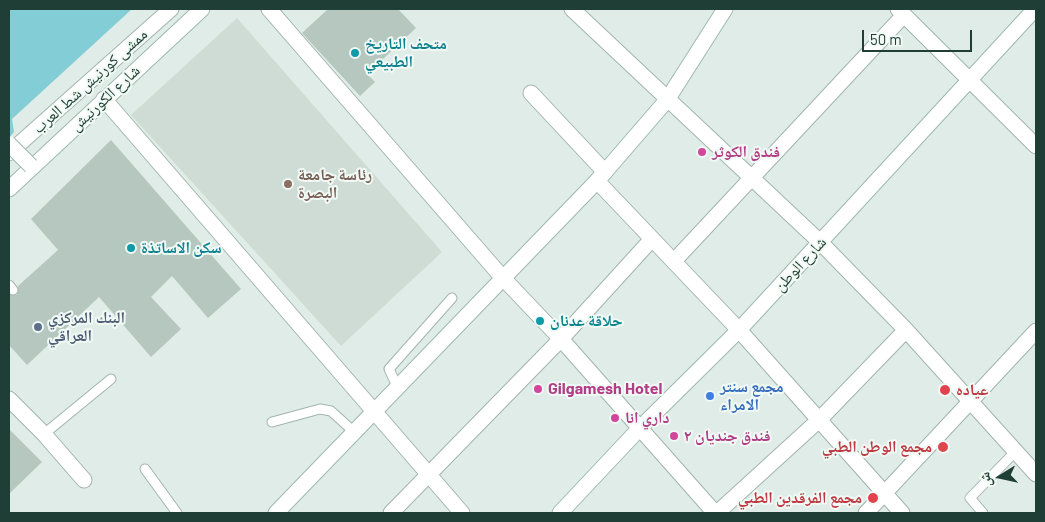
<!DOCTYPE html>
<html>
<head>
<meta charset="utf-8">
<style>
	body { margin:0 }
	#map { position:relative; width:1045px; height:522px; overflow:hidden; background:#e0ece7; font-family:Barlow,"Noto Naskh Arabic",sans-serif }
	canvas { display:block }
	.frame { position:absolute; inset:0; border:10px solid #1f3e35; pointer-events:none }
	.north { position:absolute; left:975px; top:452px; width:50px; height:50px; -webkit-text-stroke:4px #f1f9f5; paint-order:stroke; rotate:260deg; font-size:14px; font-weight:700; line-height:20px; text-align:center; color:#1f3e35 }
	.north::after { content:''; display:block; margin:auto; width:18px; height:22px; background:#1f3e35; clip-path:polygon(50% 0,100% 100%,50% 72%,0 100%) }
	.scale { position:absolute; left:862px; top:30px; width:110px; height:22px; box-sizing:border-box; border:2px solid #1f3e35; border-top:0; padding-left:6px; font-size:15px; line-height:18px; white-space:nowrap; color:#1f3e35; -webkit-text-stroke:4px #f1f9f5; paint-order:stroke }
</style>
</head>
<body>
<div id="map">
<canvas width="1045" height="522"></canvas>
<div class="frame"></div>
<div class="north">ش</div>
<div class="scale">50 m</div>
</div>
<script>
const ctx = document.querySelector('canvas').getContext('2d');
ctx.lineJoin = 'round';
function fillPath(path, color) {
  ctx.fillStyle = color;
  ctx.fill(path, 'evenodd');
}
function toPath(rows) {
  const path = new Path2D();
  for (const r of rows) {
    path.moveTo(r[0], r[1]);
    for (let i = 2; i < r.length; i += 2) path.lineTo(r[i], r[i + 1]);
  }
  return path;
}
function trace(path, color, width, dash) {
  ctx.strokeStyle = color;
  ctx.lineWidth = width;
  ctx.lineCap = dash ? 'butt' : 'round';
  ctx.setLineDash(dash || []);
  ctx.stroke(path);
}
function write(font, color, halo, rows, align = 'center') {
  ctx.font = font + ' Barlow,"Noto Naskh Arabic",sans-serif';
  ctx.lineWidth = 4;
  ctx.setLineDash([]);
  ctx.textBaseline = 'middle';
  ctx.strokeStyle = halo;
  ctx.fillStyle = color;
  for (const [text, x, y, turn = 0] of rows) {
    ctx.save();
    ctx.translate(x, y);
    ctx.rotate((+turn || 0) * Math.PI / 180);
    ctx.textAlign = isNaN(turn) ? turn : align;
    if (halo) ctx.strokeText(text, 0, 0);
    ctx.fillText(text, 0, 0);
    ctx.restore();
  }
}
const built = toPath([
	[237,18,442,252,341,346,131,115]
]);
const water = toPath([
	[9,9,132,9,12,119,14,132,9,138]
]);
const building = toPath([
	[328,9,398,9,416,28,367,74,375,82,360,96,302,33],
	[111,140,241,289,208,318,172,276,151,297,181,329,151,357,99,297,27,365,9,345,9,294,17,295,18,286,58,250,31,219],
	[9,429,42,462,9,494]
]);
const lane = toPath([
	[9,285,13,290],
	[397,386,389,369,452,298],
	[272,422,320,409,331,411,353,431],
	[44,434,111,379],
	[145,469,177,513],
	[983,513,970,498,1016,451]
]);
const street = toPath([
	[269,9,502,277,561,339,715,513],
	[572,9,820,242,906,330,1036,474],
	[898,9,1036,146],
	[531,93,605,172],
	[104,99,462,513],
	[9,153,171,9],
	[597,181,739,330,902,513],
	[674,261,904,15],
	[9,399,44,434,84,480],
	[391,513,561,339,652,239],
	[717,513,819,420,906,330],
	[866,513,1036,331]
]);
const secondary = toPath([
	[9,189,202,9],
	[276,513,597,181,667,100,725,9],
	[560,513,640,428,739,330,1035,9]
]);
const secondaryBridge = toPath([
	[9,144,31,166]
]);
const markers = [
	[355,53,5,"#0f9aa8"],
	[702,152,5,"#d1479c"],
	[288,184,5,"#8d6e63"],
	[131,248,5,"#0f9aa8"],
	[540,321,5,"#0f9aa8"],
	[38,327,5,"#5c6f8a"],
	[538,389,5,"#d1479c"],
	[945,390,6,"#e0444e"],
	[710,396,5,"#3f7fe0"],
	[615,418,5,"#d1479c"],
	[674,436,5,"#d1479c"],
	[943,447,6,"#e0444e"],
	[873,498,6,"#e0444e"]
];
const cultureNames = [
	["متحف التاريخ",365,44],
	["الطبيعي",365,62],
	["سكن الاساتذة",141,248],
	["حلاقة عدنان",550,321]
];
const streetNames = [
	["ممشى كورنيش شط العرب",90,81,-42],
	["شارع الكورنيش",105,98,-43],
	["شارع الوطن",800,264,-47]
];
const hotelNames = [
	["فندق الكوثر",712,152],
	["Gilgamesh Hotel",548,389],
	["داري انا",625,418],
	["فندق جنديان ٢",684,436]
];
const educationNames = [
	["رئاسة جامعة",298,175],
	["البصرة",298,193]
];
const serviceNames = [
	["البنك المركزي",48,318],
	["العراقي",48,336]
];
const shopNames = [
	["مجمع سنتر",720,387],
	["الامراء",720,405]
];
const healthNames = [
	["عياده",956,390,"left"],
	["مجمع الوطن الطبي",932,447],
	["مجمع الفرقدين الطبي",862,498]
];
fillPath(built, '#cedcd5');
fillPath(water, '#83cdd6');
fillPath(building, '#b5c7bf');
trace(lane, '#a2b4ae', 11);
trace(street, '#a2b4ae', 17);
trace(secondary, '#9eb9ae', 17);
trace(lane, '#fff', 9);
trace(street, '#fff', 15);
trace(secondary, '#fff', 15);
trace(secondaryBridge, '#9eb9ae', 17, []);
trace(secondaryBridge, '#fff', 15);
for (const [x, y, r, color] of markers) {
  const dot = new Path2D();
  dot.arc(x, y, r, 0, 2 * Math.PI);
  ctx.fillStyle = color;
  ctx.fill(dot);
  trace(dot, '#f1f9f5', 2);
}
write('bold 16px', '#0d838f', '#f1f9f5', cultureNames, 'left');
write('16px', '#1f3e35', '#f1f9f5', streetNames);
write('bold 16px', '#b23c85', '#f1f9f5', hotelNames, 'left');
write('bold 16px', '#785e54', '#f1f9f5', educationNames, 'left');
write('bold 16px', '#4e5e75', '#f1f9f5', serviceNames, 'left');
write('bold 16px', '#366cbe', '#f1f9f5', shopNames, 'left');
write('bold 16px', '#be3a42', '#f1f9f5', healthNames, 'right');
</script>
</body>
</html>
